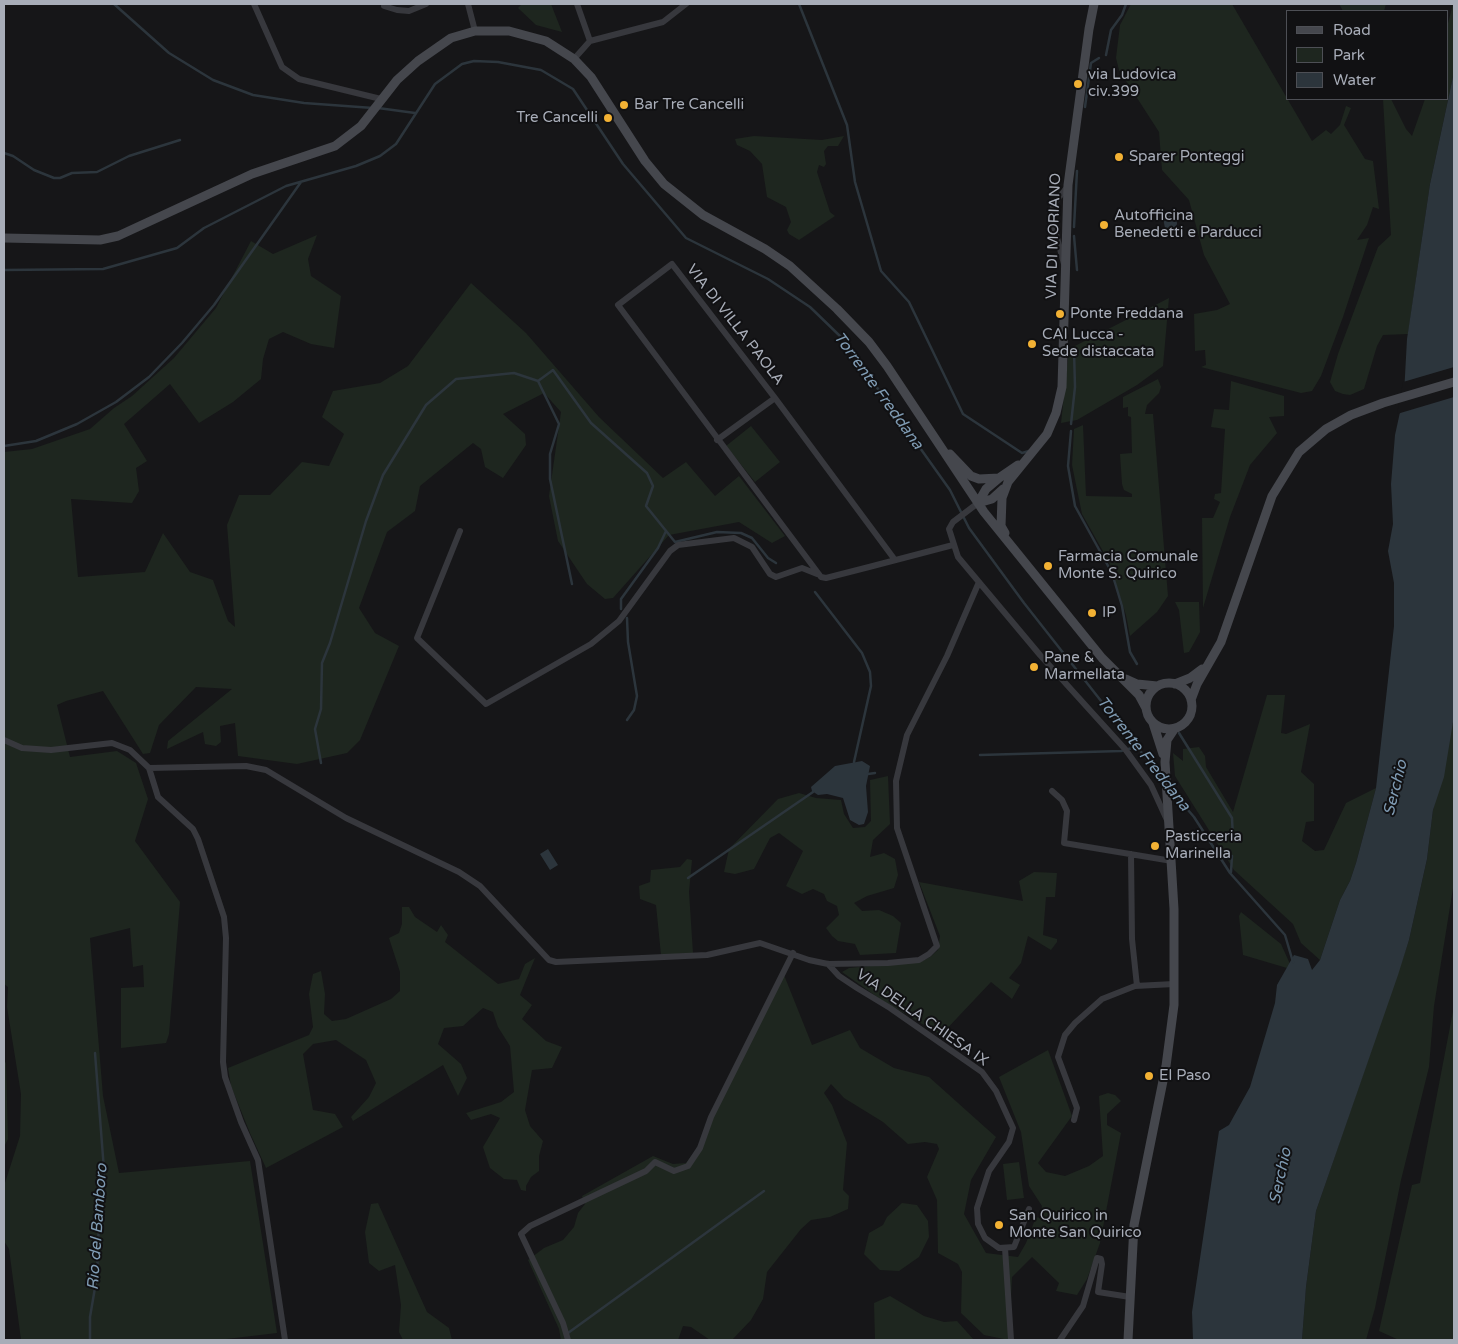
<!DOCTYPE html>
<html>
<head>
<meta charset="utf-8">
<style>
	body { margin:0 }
	#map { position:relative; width:1458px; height:1344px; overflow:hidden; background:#161618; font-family:"Varela Round",sans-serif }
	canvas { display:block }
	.frame { position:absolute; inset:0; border:5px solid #a8adb8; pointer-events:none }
	.legend { position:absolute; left:1286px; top:10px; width:162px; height:90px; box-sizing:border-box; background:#111113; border:1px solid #4d4f55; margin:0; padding:6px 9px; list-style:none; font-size:15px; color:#a8adb8 }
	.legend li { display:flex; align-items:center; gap:10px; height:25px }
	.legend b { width:25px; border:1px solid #4d4f55 }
</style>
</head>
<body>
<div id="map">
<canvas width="1458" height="1344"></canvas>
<div class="frame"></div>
<ul class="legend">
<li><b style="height:6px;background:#45474d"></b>Road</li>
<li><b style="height:14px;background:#1e261f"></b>Park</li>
<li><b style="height:14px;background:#2c353c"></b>Water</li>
</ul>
</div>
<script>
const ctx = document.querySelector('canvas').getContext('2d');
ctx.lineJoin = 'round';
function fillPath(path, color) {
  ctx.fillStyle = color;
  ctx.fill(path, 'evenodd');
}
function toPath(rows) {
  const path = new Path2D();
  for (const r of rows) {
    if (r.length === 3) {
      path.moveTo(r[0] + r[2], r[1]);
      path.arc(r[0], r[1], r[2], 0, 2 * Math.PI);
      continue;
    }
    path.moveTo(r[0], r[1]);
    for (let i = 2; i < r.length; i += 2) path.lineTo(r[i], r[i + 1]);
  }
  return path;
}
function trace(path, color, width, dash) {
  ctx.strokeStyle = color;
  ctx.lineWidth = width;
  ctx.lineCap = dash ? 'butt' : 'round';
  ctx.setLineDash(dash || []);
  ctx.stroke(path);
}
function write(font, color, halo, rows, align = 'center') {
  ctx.font = font + ' "Varela Round",sans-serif';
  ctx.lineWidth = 4;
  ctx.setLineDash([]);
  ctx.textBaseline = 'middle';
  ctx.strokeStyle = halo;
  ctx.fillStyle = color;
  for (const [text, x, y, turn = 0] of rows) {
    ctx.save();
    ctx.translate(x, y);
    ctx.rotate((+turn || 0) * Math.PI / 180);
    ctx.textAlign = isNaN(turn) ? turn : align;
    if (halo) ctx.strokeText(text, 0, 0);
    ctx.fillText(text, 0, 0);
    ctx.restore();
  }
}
const green = toPath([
	[522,4,551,4,562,32,536,25,518,8],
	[1131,4,1232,4,1312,141,1326,130,1331,134,1340,125,1346,106,1351,108,1344,125,1365,159,1373,161,1379,209,1373,207,1367,225,1357,240,1369,238,1343,317,1321,376,1312,391,1301,393,1201,367,1206,365,1205,350,1195,351,1194,314,1217,310,1230,304,1204,255,1189,200,1162,170,1159,132,1119,70,1116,58,1120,25],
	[1339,4,1386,4,1384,11,1343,11],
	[1453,4,1454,72,1430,184,1408,334,1383,335,1377,346,1364,389,1350,395,1343,394,1335,391,1330,382,1338,354,1378,247,1391,235,1383,99,1391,99,1406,129,1412,136,1425,99,1447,99,1447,27],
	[754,136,822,140,844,136,838,146,828,146,824,151,826,164,824,167,819,165,817,172,830,212,835,216,799,240,789,234,787,230,791,222,786,207,767,197,762,164,750,151,737,145,735,139],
	[317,235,308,259,311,276,341,296,334,348,311,344,283,332,269,339,263,359,261,379,233,402,199,423,170,384,124,424,147,461,136,468,139,491,132,503,71,499,78,577,145,572,163,533,190,572,213,580,228,621,235,627,227,525,239,495,270,495,302,462,329,466,344,434,322,417,333,391,380,383,408,366,471,283,526,333,599,417,663,478,686,462,715,496,739,476,785,536,772,543,739,522,669,535,613,598,605,599,587,584,558,541,549,496,561,412,544,393,503,414,525,434,526,445,503,478,485,467,481,449,473,443,420,486,415,511,387,532,359,608,375,633,399,646,360,740,347,753,297,764,238,756,235,723,220,726,221,742,216,746,205,744,203,732,167,749,168,741,232,689,196,687,159,725,150,753,143,754,103,691,66,701,57,705,70,757,117,751,136,763,148,799,135,841,180,902,169,1034,166,1043,121,1048,121,988,144,987,143,965,133,967,130,928,90,938,103,1096,119,1173,250,1161,277,1333,218,1340,21,1340,9,1249,4,1241,4,1186,20,1136,21,1094,7,1007,8,987,4,984,4,452,32,449,90,429,114,408,132,396,174,358,216,308,251,241,273,254],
	[1169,298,1163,366,1137,385,1077,420,1061,423,1069,349],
	[1158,379,1161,387,1159,393,1147,405,1145,414,1153,414,1168,596,1157,612,1130,636,1126,615,1109,562,1082,514,1072,465,1074,429,1083,425,1086,496,1132,497,1132,494,1124,490,1122,484,1120,454,1132,453,1131,417,1128,416,1128,407,1123,408,1123,397],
	[1231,381,1284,396,1284,416,1269,417,1277,433,1250,465,1230,517,1203,608,1202,518,1213,518,1220,502,1214,499,1215,494,1221,493,1225,429,1211,427,1214,409,1229,410],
	[751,426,780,462,755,482,726,446],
	[1175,602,1199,602,1200,632,1189,652,1184,653,1179,610],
	[1267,695,1285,695,1281,733,1286,734,1310,724,1301,772,1314,784,1314,821,1306,822,1302,841,1315,851,1324,850,1346,803,1376,788,1356,863,1350,881,1340,900,1320,960,1301,943,1293,924,1234,870,1175,776,1173,753,1183,761,1183,749,1199,747,1205,756,1206,767,1233,812],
	[1454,716,1454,882,1434,1006,1429,1067,1401,1180,1375,1308,1366,1340,1302,1340,1306,1287,1316,1211,1409,940,1427,859,1433,810],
	[888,776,890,824,873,840,870,857,884,853,895,859,898,875,894,888,867,896,854,903,862,911,879,910,893,916,901,923,896,953,860,955,855,944,838,941,832,936,826,928,839,915,837,906,827,901,824,894,813,889,802,894,786,886,803,851,779,833,770,838,754,869,735,874,724,872,729,849,778,799,799,793,816,798,841,800,844,814,853,828,865,827,871,821,870,780],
	[687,859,692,860,689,892,693,953,661,955,656,905,640,899,639,886,650,882,651,870,680,867],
	[1034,872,1057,873,1055,897,1046,897,1043,935,1057,939,1057,942,1051,950,1028,936,1021,963,1009,978,1020,985,1012,999,991,982,941,1035,880,999,842,972,849,968,922,961,930,957,938,950,940,936,919,882,1023,901,1019,881],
	[402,907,409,907,415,917,437,932,441,925,448,935,445,942,498,984,519,979,525,964,535,958,520,995,532,1005,522,1019,546,1041,562,1047,552,1068,532,1070,525,1110,530,1126,543,1141,539,1156,539,1171,531,1177,526,1186,526,1191,521,1190,517,1180,504,1179,490,1168,483,1147,500,1118,491,1114,471,1120,466,1113,501,1102,514,1092,510,1046,498,1027,493,1012,483,1008,463,1026,444,1028,438,1044,461,1064,467,1078,458,1096,443,1065,353,1121,351,1117,369,1097,376,1083,366,1060,336,1040,313,1044,303,1054,313,1110,335,1114,343,1127,266,1168,250,1133,231,1086,228,1068,309,1035,313,1027,309,994,313,974,321,971,325,994,324,1014,332,1021,346,1019,391,999,400,991,400,972,389,938,399,933,402,924],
	[1241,912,1281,944,1290,964,1287,968,1243,955,1239,916],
	[784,975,812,1045,850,1030,860,1048,894,1068,929,1077,996,1137,971,1180,964,1214,986,1253,1018,1257,1026,1243,1036,1217,1040,1218,1042,1206,1029,1186,1021,1132,999,1077,1048,1050,1072,1116,1038,1163,1046,1172,1065,1176,1089,1166,1103,1156,1099,1096,1108,1093,1115,1095,1121,1101,1107,1114,1107,1125,1121,1133,1100,1243,1087,1279,1077,1295,1056,1291,1059,1283,1032,1257,1012,1277,1009,1340,984,1335,961,1313,962,1272,958,1264,938,1253,937,1200,927,1177,939,1149,937,1144,925,1142,908,1144,883,1122,844,1098,831,1084,824,1093,832,1105,847,1143,843,1190,849,1196,848,1209,830,1217,811,1220,801,1229,767,1272,763,1299,751,1320,732,1340,710,1340,691,1327,683,1326,678,1340,561,1340,559,1329,528,1260,544,1248,563,1240,574,1227,578,1213,585,1204,582,1196,653,1156,673,1164,686,1163,695,1151],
	[1454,1006,1454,1340,1399,1340,1379,1331,1412,1185,1420,1183],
	[4,1061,6,1063,8,1139,4,1147],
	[1019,1162,1024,1198,1007,1200,1003,1164],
	[378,1203,427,1312,449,1328,452,1340,403,1340,399,1332,401,1305,395,1265,379,1271,369,1263,365,1232,371,1204],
	[902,1203,917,1205,928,1221,929,1237,919,1257,899,1271,880,1270,864,1254,869,1233,883,1225,887,1217],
	[890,1296,924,1316,944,1322,957,1321,974,1340,875,1340,874,1303]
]);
const water = toPath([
	[1454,72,1454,716,1444,777,1433,810,1427,859,1409,940,1398,975,1316,1211,1306,1287,1302,1340,1193,1340,1192,1312,1219,1131,1229,1125,1250,1087,1275,1003,1277,985,1294,955,1308,959,1312,970,1320,960,1340,900,1350,881,1356,863,1376,788,1394,626,1394,583,1388,551,1393,524,1391,484,1395,435,1404,394,1407,339,1430,184],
	[1176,213,1177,224,1175,228,1165,228,1163,218],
	[862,761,870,766,866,786,868,812,864,824,859,825,850,820,843,798,827,794,818,795,812,791,811,787,835,766],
	[548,849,558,865,550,870,540,854]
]);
const pier = toPath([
	[1454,367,1454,397,1397,414,1403,382]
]);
const stream = toPath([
	[114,4,169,53,213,80,253,95,304,103,373,108],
	[799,4,847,125,855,182,881,271,909,302,963,414,1022,453,1029,451],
	[1106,55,1111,30,1122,15,1126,4],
	[1085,107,1091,63,1099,58],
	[378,108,415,113],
	[4,153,13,156,34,170,54,178,60,178,72,173,97,172,129,156,180,140],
	[1074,227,1077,171],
	[1074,236,1077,270],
	[4,270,103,269,177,248,204,228,286,186,356,166,380,156,396,144,435,84,462,64,474,61,498,62,541,70,573,89,623,164,686,238,768,279,810,307,841,337,950,490,969,528,1024,603,1164,781],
	[538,381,553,370,591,423,647,473,653,486,646,506,675,542,717,532,741,533,752,538,768,558,776,563],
	[538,381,559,424,550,454,550,479,572,584],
	[1071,424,1075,387,1074,350],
	[1071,431,1068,466,1075,506,1112,573,1122,606,1130,652,1137,664],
	[4,446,36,441,77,424,116,402,149,377,182,343,214,305,301,182],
	[815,592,862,653,870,672,871,686,854,762],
	[621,609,621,599,658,548,666,531],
	[627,618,628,642,637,696,634,710,627,720],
	[1179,733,1232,818,1233,839],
	[980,755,1121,751,1136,747],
	[321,763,315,729,321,709,322,663,330,643,366,521,383,475,426,405,456,379,514,373,538,381],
	[868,774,875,773],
	[1170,789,1194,817,1230,873,1285,935,1293,962],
	[1231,872,1232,856],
	[688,878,813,792],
	[568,1333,764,1191],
	[90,1340,90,1317,97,1276,99,1219,104,1170,95,1053]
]);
const street = toPath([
	[254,4,282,67,299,79,381,99],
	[468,4,475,31],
	[577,4,590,41],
	[384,6,397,10,409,11,426,4],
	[574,59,590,41,663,22,686,4],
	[1064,264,1052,219,1053,205,1068,186],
	[717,440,775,398],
	[978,503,953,522,949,529,958,557,1040,655,1125,749,1151,785,1167,820],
	[460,531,417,638,486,704,591,644,619,621,670,551,678,545,734,538,752,547,770,574,776,577,802,568,817,574],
	[895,560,775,398,672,264,618,305,821,577,826,578,869,567,953,545],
	[4,740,22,748,51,750,112,743,130,750,149,768,246,766,266,770,346,818,459,872,480,886,549,960,556,962,707,955,760,943,809,960,828,964,888,963,919,960,929,954,937,946,897,828,896,781,907,735,947,656,979,582],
	[149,768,158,797,193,829,198,839,224,917,226,938,223,1062,225,1077,241,1122,258,1160,285,1340],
	[1052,791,1062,800,1067,811,1064,843,1172,861],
	[1131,854,1132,939,1137,986],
	[828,964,839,976,857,988,890,1008,982,1072,996,1091,1013,1128,1009,1142,989,1171,977,1208,978,1224,985,1238,999,1248,1014,1247,1029,1209],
	[1074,1120,1077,1108,1058,1057,1065,1035,1075,1023,1102,999,1135,986,1174,984],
	[1005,1248,1011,1340],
	[568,1340,563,1323,521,1234,530,1226,646,1171,655,1162,674,1171,688,1166,700,1148,711,1117,793,953],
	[1060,1340,1083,1306,1097,1258,1101,1259,1102,1264,1098,1292,1130,1297]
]);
const secondary = toPath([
	[4,238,100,240,118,236,252,174,335,146,361,126,397,80,418,61,451,38,475,31,509,31,546,41,574,59,591,77,645,161,664,184,703,215,765,249,790,266,837,309,869,342,887,366,984,512,1102,658,1139,695,1146,708],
	[950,454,971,476,979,479,999,478,1018,465],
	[978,503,992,499,1003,489],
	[978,503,986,489,999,478],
	[1005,533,1001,526,1002,498,1008,482,1047,434,1056,413,1062,387,1068,185,1089,29,1094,4],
	[1126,679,1137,684,1157,686],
	[1169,706,23],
	[1175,684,1190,678,1202,669],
	[1191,700,1197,684,1221,642,1272,496,1299,452,1326,429,1351,415,1383,403,1454,382],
	[1153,723,1163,754],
	[1128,1340,1134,1225,1166,1066,1174,1005,1174,909,1165,762,1167,740,1175,728]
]);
const markers = [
	[1078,84,5,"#f2b134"],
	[624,105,5,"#f2b134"],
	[608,118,5,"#f2b134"],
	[1119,157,5,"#f2b134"],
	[1104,225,5,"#f2b134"],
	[1060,314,5,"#f2b134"],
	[1032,344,5,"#f2b134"],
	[1048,566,5,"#f2b134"],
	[1092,613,5,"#f2b134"],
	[1034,667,5,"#f2b134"],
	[1155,846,5,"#f2b134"],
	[1149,1076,5,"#f2b134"],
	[999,1225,5,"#f2b134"]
];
const poiNames = [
	["via Ludovica",1088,75],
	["civ.399",1088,92],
	["Bar Tre Cancelli",634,105],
	["Tre Cancelli",598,118,"right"],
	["Sparer Ponteggi",1129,157],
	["Autofficina",1114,216],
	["Benedetti e Parducci",1114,233],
	["Ponte Freddana",1070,314],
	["CAI Lucca -",1042,335],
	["Sede distaccata",1042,352],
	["Farmacia Comunale",1058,557],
	["Monte S. Quirico",1058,574],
	["IP",1102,613],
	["Pane &",1044,658],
	["Marmellata",1044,675],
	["Pasticceria",1165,837],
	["Marinella",1165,854],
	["El Paso",1159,1076],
	["San Quirico in",1009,1216],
	["Monte San Quirico",1009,1233]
];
const streetNames = [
	["VIA DI MORIANO",1054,236,-88],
	["VIA DI VILLA PAOLA",735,325,52],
	["VIA DELLA CHIESA IX",922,1018,35]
];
const waterNames = [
	["Torrente Freddana",878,391,54],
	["Torrente Freddana",1143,754,52],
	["Serchio",1396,788,-76],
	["Serchio",1281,1176,-78],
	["Rio del Bamboro",98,1227,-86]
];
fillPath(green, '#1e261f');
fillPath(water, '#2c353c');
fillPath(pier, '#161618');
trace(stream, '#2c353c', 2.5);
trace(street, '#37383d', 6);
trace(secondary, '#45474d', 9);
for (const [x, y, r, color] of markers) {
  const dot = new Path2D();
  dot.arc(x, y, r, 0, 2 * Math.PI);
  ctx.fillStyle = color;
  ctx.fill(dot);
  trace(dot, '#111113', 2);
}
write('15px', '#a8adb8', '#111113', poiNames, 'left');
write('15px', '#a8adb8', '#111113', streetNames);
write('italic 16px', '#7f9bb3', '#111113', waterNames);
</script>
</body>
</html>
